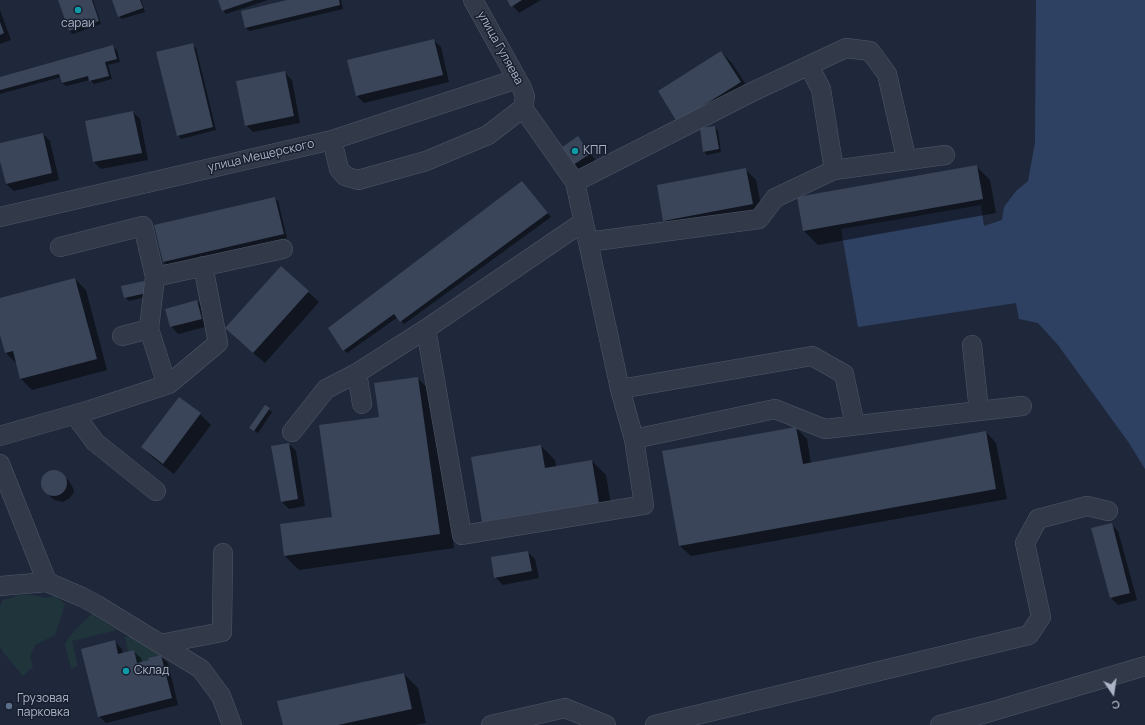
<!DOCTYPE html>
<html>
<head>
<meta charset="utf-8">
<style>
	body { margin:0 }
	#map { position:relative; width:1145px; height:725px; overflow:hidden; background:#1e283a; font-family:Manrope,sans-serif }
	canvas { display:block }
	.north { position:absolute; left:1093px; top:673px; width:40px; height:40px; -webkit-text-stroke:3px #181f2e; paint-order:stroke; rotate:167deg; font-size:11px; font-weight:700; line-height:16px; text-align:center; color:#acb4c7 }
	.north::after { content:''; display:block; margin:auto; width:14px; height:18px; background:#acb4c7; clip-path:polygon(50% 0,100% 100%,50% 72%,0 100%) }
</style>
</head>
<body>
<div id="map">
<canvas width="1145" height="725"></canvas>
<div class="north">С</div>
</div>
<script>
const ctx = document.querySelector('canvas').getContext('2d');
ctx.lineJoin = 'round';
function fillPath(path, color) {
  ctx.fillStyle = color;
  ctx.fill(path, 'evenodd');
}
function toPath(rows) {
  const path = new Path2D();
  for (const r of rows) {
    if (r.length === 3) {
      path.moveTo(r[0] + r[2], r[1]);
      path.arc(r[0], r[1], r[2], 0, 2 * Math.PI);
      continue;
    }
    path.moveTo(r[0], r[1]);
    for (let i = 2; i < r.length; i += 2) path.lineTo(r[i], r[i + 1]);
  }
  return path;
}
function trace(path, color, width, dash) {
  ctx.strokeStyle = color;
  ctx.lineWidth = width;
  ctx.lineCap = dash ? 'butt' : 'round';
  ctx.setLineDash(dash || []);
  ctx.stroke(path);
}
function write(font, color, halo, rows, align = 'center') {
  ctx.font = font + ' Manrope,sans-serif';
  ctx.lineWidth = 3;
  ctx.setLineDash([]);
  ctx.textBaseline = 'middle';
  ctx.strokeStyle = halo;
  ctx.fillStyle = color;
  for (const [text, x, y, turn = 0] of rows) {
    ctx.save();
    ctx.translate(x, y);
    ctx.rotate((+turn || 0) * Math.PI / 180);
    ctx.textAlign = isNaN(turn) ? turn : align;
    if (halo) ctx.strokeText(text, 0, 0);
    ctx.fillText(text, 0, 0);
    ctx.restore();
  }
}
const green = toPath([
	[20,595,31,595,47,598,55,596,65,604,55,635,35,645,30,656,33,667,23,676,3,652,0,646,0,606,3,600],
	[92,614,117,630,72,641,78,666,71,668,65,644,73,632],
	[131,636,161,655,149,658,149,660,137,663,134,650,128,651,125,637]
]);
const water = toPath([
	[1036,0,1145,0,1145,469,1129,443,1058,345,1038,323,1019,319,1016,303,858,327,841,229,981,205,984,226,1002,220,1004,207,1016,191,1028,181,1035,143]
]);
const shadow = toPath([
	[59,0,93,0,101,24,73,34,69,31],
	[113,0,141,0,145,12,122,19,119,16],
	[219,0,268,0,226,14,223,10],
	[291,0,341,0,343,9,250,31,246,28,242,12],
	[508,0,541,0,519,13],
	[0,10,11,40,0,44],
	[433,40,441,47,449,82,364,103,357,96],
	[192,44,196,48,216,130,181,139,178,135],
	[113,47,117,50,120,62,108,65,112,79,94,84,90,80,66,86,62,83,61,77,0,94,0,78],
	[721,52,732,63,751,93,689,132],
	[284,72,292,80,300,123,253,132,246,125],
	[133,112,140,119,148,160,101,169,94,162],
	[715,127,718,131,721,152,707,155,704,151],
	[43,134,50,141,59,180,14,191,6,184,0,156,0,144],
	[578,138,585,145,596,161,581,171,573,164],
	[976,166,990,180,996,213,818,245,804,231],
	[745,169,756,180,763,215,675,231,664,221],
	[525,186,551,217,404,324,398,317,347,353,344,350,330,328],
	[275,198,278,201,287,238,167,265,163,262],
	[75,279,86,290,107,370,32,390,21,379,17,364,6,353,1,335,0,335,0,299],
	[144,282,147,285,150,296,129,301,125,297],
	[308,292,319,302,265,363,237,339],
	[197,301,204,309,209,326,178,334,171,326],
	[417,378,432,392,454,548,299,570,285,556,333,518,380,417],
	[179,398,200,414,211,425,174,474,153,458,142,447],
	[269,409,272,412,258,433,250,428],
	[796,428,807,439,811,464,986,432,996,443,1007,499,691,556,680,546],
	[289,444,296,451,305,506,289,509,282,502],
	[541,446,555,460,556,467,592,461,606,475,613,517,497,536,483,522],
	[55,471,62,474,69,481,73,488,74,492,70,498,63,502,55,500,52,498,45,490,42,482,43,479,47,473],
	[1111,524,1118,531,1137,600,1118,605,1111,598],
	[528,552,535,559,539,578,503,585,495,577,492,558],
	[115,642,122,649,123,654,133,651,141,658,142,663,160,656,168,663,178,705,106,723,99,716],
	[404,674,418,688,426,723,415,725,284,725]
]);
const building = toPath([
	[58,0,92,0,99,21,69,31],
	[112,0,140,0,143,8,118,17],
	[218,0,254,0,222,11],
	[287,0,339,0,340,5,245,28,241,11],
	[507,0,522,0,511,7],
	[0,22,4,33,0,35],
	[434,39,443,75,356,96,347,60],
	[193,43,213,127,177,136,156,52],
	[113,45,117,59,105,62,109,76,89,81,88,76,62,83,59,74,0,90,0,77],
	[721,51,741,82,677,122,658,91],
	[285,71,294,116,245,126,236,81],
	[133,111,142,153,93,162,85,121],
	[715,126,719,149,703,152,700,128],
	[43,133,52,173,6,184,0,161,0,143],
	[578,136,590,154,573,165,561,148],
	[977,165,983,199,803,231,797,197],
	[746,168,753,204,663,221,657,185],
	[522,181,548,213,400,322,394,314,343,351,328,328],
	[275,197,284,234,163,262,154,225],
	[281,266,309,291,253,353,225,328],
	[75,278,97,359,20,379,13,351,5,353,0,335,0,298],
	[144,281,147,293,124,298,121,286],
	[197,300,202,319,170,327,165,309],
	[418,377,440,534,284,556,280,524,332,517,319,425,379,417,374,383],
	[179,397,201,413,163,464,141,447],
	[265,405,270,408,254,431,249,428],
	[796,427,803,464,986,431,996,489,679,546,662,451],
	[289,443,298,499,281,502,271,446],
	[541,445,545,468,592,460,599,503,482,522,471,457],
	[54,483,13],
	[1112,523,1130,593,1110,598,1091,528],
	[528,551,532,571,494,578,491,557],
	[115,640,118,654,134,650,137,663,149,660,148,658,161,655,172,698,98,717,81,649],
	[404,673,412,709,338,725,283,725,277,701]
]);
const minor = toPath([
	[809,66,821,89,834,170],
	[332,140,339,169,345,176,358,180,426,161,488,135,523,108,525,97,522,88,473,0],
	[575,182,750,93,846,48,870,51,887,74,906,157],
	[0,217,332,140,517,79],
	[588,242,759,219,775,198,834,170,945,155],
	[60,247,143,226,155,277,149,329],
	[155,277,283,249],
	[426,329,462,535,644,505,634,439,620,389,575,182,523,108],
	[122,336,149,329,165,379,169,384,218,343,203,266],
	[972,345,979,411],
	[357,373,362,404],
	[620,389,812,356,844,374,855,425],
	[75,415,95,442,156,491],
	[292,432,326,389,357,373,426,329,583,222],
	[0,436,90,410,169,384],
	[634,439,775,409,825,429,1022,406],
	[0,464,47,582,82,597,97,605,201,669,221,696,232,725],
	[0,586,47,582],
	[160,644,222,632,223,553],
	[491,725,565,708,606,725],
	[655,725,1029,635,1041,617,1025,543,1038,519,1087,506,1108,511],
	[940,725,990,712,1145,666]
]);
const markers = [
	[78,10,4,"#0f9aa8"],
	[575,151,4,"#0f9aa8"],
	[126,671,4,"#0f9aa8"],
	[9,706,4,"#5c6f8a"]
];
const poiNames = [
	["сараи",78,24,"center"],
	["КПП",583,151],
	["Склад",134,671],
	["Грузовая",17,699],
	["парковка",17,713]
];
const streetNames = [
	["улица Гуляева",500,48,61],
	["улица Мещерского",261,156,-13]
];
fillPath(green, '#20353b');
fillPath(water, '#2f4163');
fillPath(shadow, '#0007');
fillPath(building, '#3a455a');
trace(minor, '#505768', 20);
trace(minor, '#323a4a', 19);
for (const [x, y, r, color] of markers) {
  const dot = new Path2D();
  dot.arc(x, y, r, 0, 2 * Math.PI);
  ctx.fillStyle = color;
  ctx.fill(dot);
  trace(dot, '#181f2e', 1.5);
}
write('12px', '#acb4c7', '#181f2e', poiNames, 'left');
write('12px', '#acb4c7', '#181f2e', streetNames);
</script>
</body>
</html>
